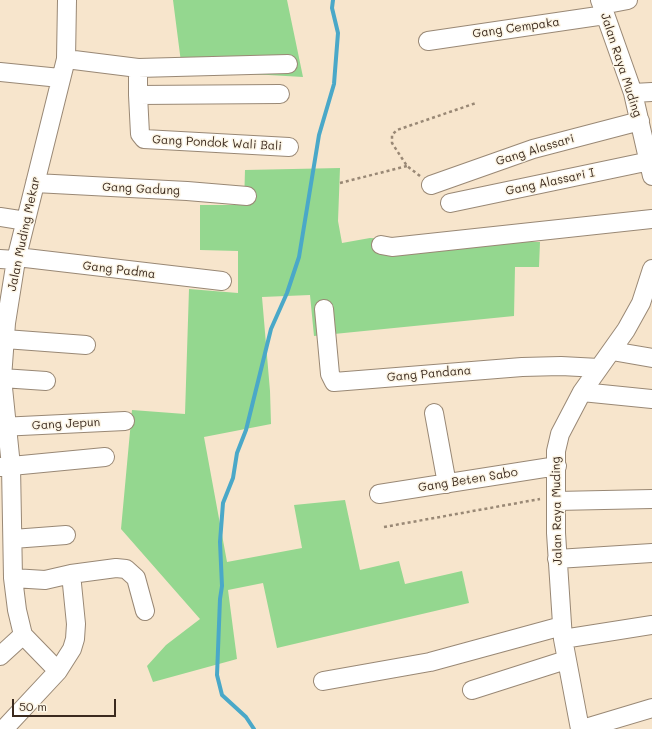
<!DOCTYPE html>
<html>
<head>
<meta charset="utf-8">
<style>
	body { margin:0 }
	#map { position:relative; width:652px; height:729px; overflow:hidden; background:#f7e5cc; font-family:Mali,sans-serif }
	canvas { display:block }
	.scale { position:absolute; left:12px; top:699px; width:104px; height:18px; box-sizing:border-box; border:2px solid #3b2a1e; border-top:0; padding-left:5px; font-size:12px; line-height:14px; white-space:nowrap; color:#3b2a1e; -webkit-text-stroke:3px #fcf5e5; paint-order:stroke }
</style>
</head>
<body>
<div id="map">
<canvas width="652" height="729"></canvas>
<div class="scale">50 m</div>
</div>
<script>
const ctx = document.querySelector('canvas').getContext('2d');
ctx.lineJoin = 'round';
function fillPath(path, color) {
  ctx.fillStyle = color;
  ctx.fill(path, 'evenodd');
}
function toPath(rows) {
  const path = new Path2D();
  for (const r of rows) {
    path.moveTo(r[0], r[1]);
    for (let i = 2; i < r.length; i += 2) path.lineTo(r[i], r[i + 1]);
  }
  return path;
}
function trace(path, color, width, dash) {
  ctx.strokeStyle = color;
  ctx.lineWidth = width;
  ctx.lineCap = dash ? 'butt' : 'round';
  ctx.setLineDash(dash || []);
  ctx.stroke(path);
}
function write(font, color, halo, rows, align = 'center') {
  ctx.font = font + ' Mali,sans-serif';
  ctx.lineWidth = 3;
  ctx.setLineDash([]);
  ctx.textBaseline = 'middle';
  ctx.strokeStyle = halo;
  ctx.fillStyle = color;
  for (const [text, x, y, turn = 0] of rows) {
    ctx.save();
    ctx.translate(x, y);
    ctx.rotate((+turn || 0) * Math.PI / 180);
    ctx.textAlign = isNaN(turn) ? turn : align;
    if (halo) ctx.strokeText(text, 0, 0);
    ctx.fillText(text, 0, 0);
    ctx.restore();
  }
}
const green = toPath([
	[173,0,287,0,303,77,182,70],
	[340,168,338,221,342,243,370,238,449,241,540,242,539,267,515,267,514,316,314,336,310,295,262,297,270,391,271,424,204,437,227,562,302,548,294,505,345,500,360,570,399,561,405,584,462,571,469,603,277,648,263,583,228,590,237,659,153,682,147,666,166,645,200,619,121,529,132,410,185,414,189,289,238,293,238,251,200,250,200,205,244,205,245,170]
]);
const stream = toPath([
	[254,729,246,717,222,695,217,675,220,599,222,586,220,542,223,503,233,478,237,453,246,430,271,329,287,293,299,257,319,135,334,84,335,71,338,33,332,8,333,0]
]);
const path = toPath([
	[420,176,407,166,392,143,392,135,397,130,476,103],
	[340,183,407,166],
	[384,527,540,499]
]);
const minor = toPath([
	[600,0,633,93,652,176],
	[602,5,628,0],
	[428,41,605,15],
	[66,59,138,68,138,95,280,94],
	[138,68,288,64],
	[0,72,60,78],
	[633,93,652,92],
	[138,95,140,134,144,139,289,147],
	[35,183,187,191,247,196],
	[431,185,533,149,640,121],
	[450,203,650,161],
	[0,217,26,221],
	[381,245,392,247,652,219],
	[17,257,222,281],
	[0,259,16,260],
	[324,309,330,374,334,382,522,367,561,366,599,368],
	[5,339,86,345],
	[612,351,652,358],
	[2,378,46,381],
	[582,392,652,399],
	[434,413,447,484],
	[0,427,125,421],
	[1,467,105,457],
	[379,494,557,466],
	[556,501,652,499],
	[13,539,66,535],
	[557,559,652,553],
	[13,578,45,580,71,574,116,568,126,569,136,578,145,611],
	[563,639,652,625],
	[0,656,23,635],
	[58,671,23,635,17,610,13,578,11,466,2,378,6,323,16,260,66,59,67,0],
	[323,681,430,662,562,626],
	[472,690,566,660],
	[4,729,58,671,72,649,75,639,76,624,71,574],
	[580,729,563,639,556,533,556,451,560,434,582,392,626,330,641,303,652,269],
	[582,729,652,708]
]);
const streetNames = [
	["Gang Cempaka",516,28,-8],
	["Jalan Raya Muding",621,65,72],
	["Gang Pondok Wali Bali",217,143,3],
	["Gang Alassari",535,150,-17],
	["Gang Alassari I",550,182,-12],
	["Gang Gadung",141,189,3],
	["Jalan Muding Mekar",24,234,-78],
	["Gang Padma",119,270,7],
	["Gang Pandana",429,374,-5],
	["Gang Jepun",66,424,-3],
	["Gang Beten Sabo",468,480,-9],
	["Jalan Raya Muding",557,511,-91]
];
fillPath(green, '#94d78f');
trace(stream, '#4aa8c8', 4);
trace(minor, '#998875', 20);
trace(path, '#998875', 2.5, [3, 3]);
trace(minor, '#fff', 18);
write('12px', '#3b2a1e', '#fcf5e5', streetNames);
</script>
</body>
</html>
